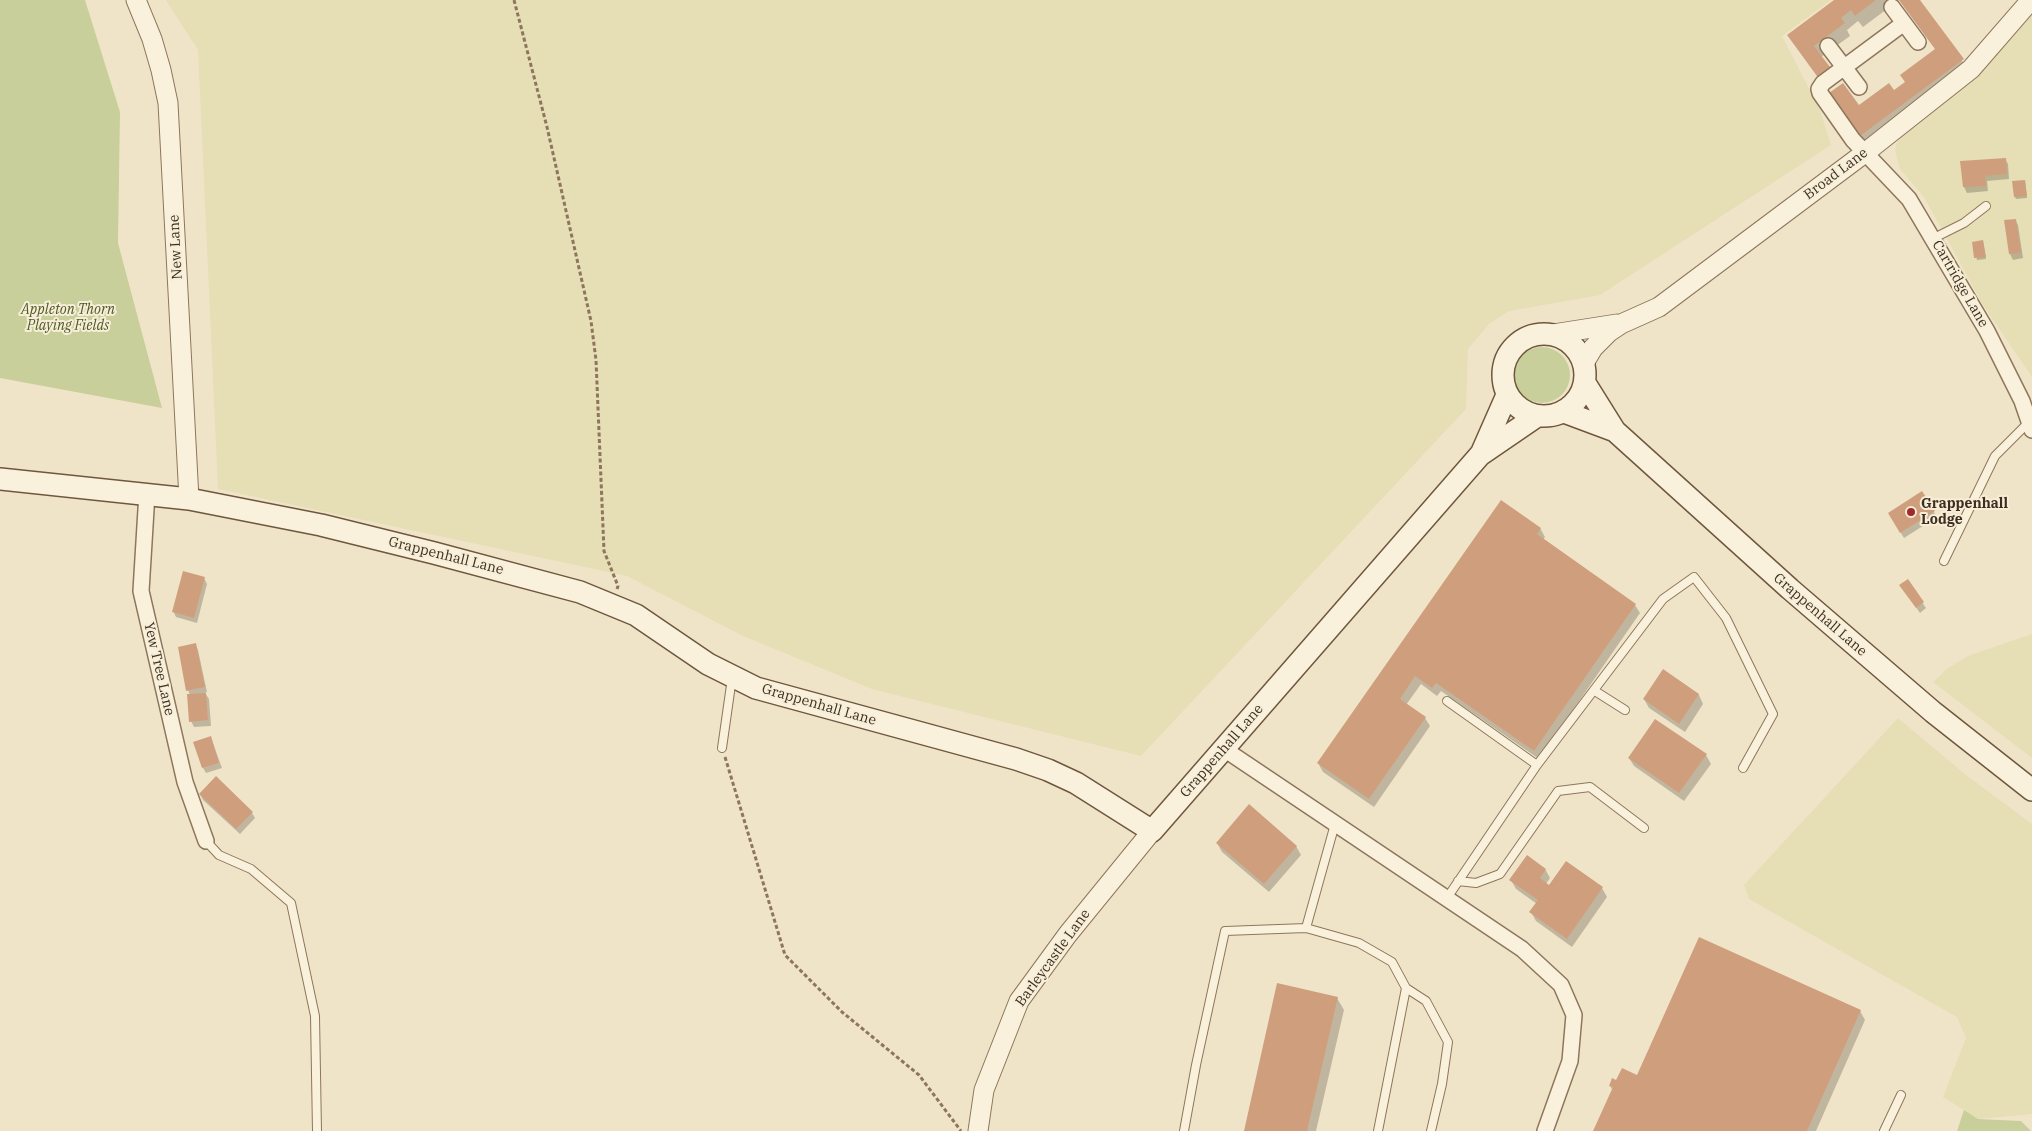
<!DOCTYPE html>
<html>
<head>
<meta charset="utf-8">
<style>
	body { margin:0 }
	canvas { display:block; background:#f0e4c8 }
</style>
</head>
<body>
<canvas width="2032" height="1131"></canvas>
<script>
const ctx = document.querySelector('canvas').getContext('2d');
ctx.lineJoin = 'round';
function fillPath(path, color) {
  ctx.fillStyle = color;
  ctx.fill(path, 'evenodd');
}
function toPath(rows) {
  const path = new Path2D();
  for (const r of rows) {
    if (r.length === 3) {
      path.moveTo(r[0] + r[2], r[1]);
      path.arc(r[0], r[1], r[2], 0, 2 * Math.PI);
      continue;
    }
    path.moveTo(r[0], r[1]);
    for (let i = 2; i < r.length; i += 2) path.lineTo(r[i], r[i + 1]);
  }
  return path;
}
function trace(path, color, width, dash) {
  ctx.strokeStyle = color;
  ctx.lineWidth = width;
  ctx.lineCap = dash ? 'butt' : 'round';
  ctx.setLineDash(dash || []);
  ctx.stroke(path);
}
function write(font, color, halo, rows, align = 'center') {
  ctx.font = font + ' "IBM Plex Serif",serif';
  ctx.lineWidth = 4;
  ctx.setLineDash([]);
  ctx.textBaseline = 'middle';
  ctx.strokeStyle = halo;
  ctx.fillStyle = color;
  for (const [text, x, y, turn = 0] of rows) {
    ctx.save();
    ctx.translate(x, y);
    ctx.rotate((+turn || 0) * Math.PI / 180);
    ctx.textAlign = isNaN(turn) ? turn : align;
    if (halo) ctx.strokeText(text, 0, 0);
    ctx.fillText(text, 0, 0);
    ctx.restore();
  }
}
const farmland = toPath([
	[166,0,1831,0,1782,36,1820,110,1831,145,1600,295,1509,311,1489,324,1468,349,1466,409,1141,756,872,689,743,636,627,576,218,489,198,50],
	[2032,2,2032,377,1983,305,1924,197,1900,169,1895,151,1896,144,1905,132,1965,86],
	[2032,634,2032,758,1933,682,1948,668,1968,656],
	[1898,718,1966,775,2032,824,2032,1114,1978,1119,1943,1097,1966,1038,1957,1017,1749,899,1744,885]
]);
const green = toPath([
	[0,0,85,0,120,112,118,243,162,408,0,378],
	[1542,375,28],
	[1964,1110,1978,1119,2021,1121,2031,1131,1957,1131]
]);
const shadow = toPath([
	[1836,0,1899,0,1863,27,1858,21,1847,30,1850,36,1821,57,1835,79,1825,87,1788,35],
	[1899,0,1919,0,1970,72,1867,146,1830,93,1858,107,1894,92,1906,83,1936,50],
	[2005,159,2008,164,2009,179,1987,181,1988,191,1967,193,1964,187,1962,163],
	[2025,181,2027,198,2016,199,2015,197],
	[2015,220,2018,225,2023,258,2013,260,2010,254,2005,221],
	[1983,241,1986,259,1977,260,1973,243],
	[1922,493,1937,517,1904,538,1889,514],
	[1540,528,1545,537,1543,540,1635,605,1640,613,1539,759,1441,691,1437,696,1421,684,1406,705,1425,718,1430,726,1374,807,1323,772,1318,763],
	[204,578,207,584,197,623,176,617,173,611],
	[1907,580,1926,608,1920,613,1904,590],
	[195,644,198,650,207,692,205,693,209,699,211,726,194,727,191,721,190,695,188,690],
	[1663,671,1699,695,1703,704,1685,732,1649,708,1644,699],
	[211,738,222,768,206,773,203,768],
	[1706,755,1711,764,1684,801,1634,766,1629,758],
	[200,794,252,813,255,818,240,834,203,800],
	[1217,843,1296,846,1301,855,1269,892,1222,852],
	[1545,869,1550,878,1546,884,1549,887,1602,888,1607,897,1572,947,1536,921,1531,912,1537,904,1516,889,1511,880],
	[1337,998,1344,1010,1316,1131,1245,1131],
	[1860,1011,1865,1020,1816,1131,1595,1131,1613,1091,1610,1086,1617,1081]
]);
const building = toPath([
	[1834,0,1876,0,1855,16,1851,10,1841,18,1845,23,1814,46,1830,67,1817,76,1787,35],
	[1899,0,1920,0,1964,59,1860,136,1829,93,1843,83,1859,105,1889,83,1894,90,1905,82,1900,75,1935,49],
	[2006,158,2007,174,1985,176,1986,186,1963,187,1960,161],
	[2025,180,2027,196,2014,197,2012,181],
	[2016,219,2021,253,2009,254,2004,220],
	[1983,240,1986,257,1974,258,1972,242],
	[1922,491,1935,511,1900,533,1888,513],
	[1501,500,1541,528,1537,534,1636,604,1534,751,1436,683,1432,688,1415,676,1400,699,1426,717,1369,799,1317,763],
	[183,571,205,577,194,618,172,612],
	[1908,579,1924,602,1916,608,1899,585],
	[196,643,205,687,186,691,178,647],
	[1663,669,1699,694,1679,724,1643,699],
	[206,693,208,720,189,722,187,694],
	[1655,719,1707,754,1679,793,1628,758],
	[211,736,219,763,202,768,193,742],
	[216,776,253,812,236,829,199,794],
	[1249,804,1297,846,1264,884,1216,843],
	[1527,855,1546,869,1540,878,1549,885,1566,861,1603,887,1567,939,1529,912,1538,900,1509,880],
	[1699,937,1861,1010,1807,1131,1593,1131,1613,1087,1609,1086,1612,1078,1616,1080,1622,1068,1637,1075],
	[1277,983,1338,997,1307,1131,1244,1131]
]);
const path = toPath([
	[514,0,547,127,591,321,596,360,604,551,618,586,617,589],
	[725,757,785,955,842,1012,919,1075,961,1131]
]);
const service = toPath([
	[1934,238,1964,223,1986,206],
	[1944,561,1995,456,2029,422],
	[1595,691,1625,710],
	[1447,701,1537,765],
	[722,748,732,678],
	[206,841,219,855,251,869,291,903,315,1016,317,1131],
	[1458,881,1476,883,1500,874,1558,791,1590,787,1644,828],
	[1447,898,1537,765,1663,599,1694,577,1726,618,1773,714,1743,768],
	[1306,928,1335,824],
	[1406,988,1426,1001,1448,1042,1442,1084,1431,1131],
	[1184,1131,1196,1065,1225,931,1306,928,1359,943,1392,962,1406,988,1378,1131],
	[1884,1131,1901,1095]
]);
const minor = toPath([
	[1892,7,1918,42],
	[1904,23,1823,83,1819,89,1820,93,1853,140,1909,199,1987,331,2022,401,2032,430],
	[1828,46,1859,87],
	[147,493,141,591,185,782,206,841],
	[1224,749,1522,949,1561,985,1574,1015,1570,1061,1545,1131]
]);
const tertiary = toPath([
	[136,0,152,39,161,70,168,103,189,499],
	[1553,334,1617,324],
	[1584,363,1593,348,1609,332,1621,324,1659,307,1866,152,1971,69,2031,0],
	[978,1131,984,1090,1019,1001,1068,934,1152,831]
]);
const secondary = toPath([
	[1544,375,41],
	[1585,383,1615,431,1790,589,1933,712,2032,790],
	[1564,412,1615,431],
	[1481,454,1507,395],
	[0,479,189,499,321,525,434,553,580,592,636,615,708,664,756,688,1016,759,1048,770,1076,783,1152,831,1480,455,1537,416]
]);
const markers = [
	[1911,512,5,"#9e2a2b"]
];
const streetNames = [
	["Broad Lane",1836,174,-37],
	["New Lane",176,247,-93],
	["Cartridge Lane",1960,284,60],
	["Grappenhall Lane",446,556,14],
	["Grappenhall Lane",1820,615,41],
	["Yew Tree Lane",159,669,77],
	["Grappenhall Lane",819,705,16],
	["Grappenhall Lane",1222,751,-49],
	["Barleycastle Lane",1053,958,-54]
];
const parkNames = [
	["Appleton Thorn",68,310],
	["Playing Fields",68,326]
];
const poiNames = [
	["Grappenhall",1921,504],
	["Lodge",1921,520]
];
fillPath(farmland, '#e6deb5');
fillPath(green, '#c9cf9b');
fillPath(shadow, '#0003');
fillPath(building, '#cf9f7d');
trace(service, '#8d765c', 10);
trace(minor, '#8d765c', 18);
trace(tertiary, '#8d765c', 21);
trace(secondary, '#6f573f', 24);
trace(path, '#8d765c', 3, [4, 2.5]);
trace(service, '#faf1dc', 8);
trace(minor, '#faf1dc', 15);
trace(tertiary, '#faf1dc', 19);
trace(secondary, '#faf1dc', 21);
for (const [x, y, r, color] of markers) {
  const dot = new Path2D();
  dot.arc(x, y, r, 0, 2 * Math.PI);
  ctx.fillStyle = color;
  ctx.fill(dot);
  trace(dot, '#f7eed8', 2);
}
write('14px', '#3d2e20', '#f7eed8', streetNames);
write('italic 14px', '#4d5a26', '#f7eed8', parkNames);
write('bold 14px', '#3d2e20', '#f7eed8', poiNames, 'left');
</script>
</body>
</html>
